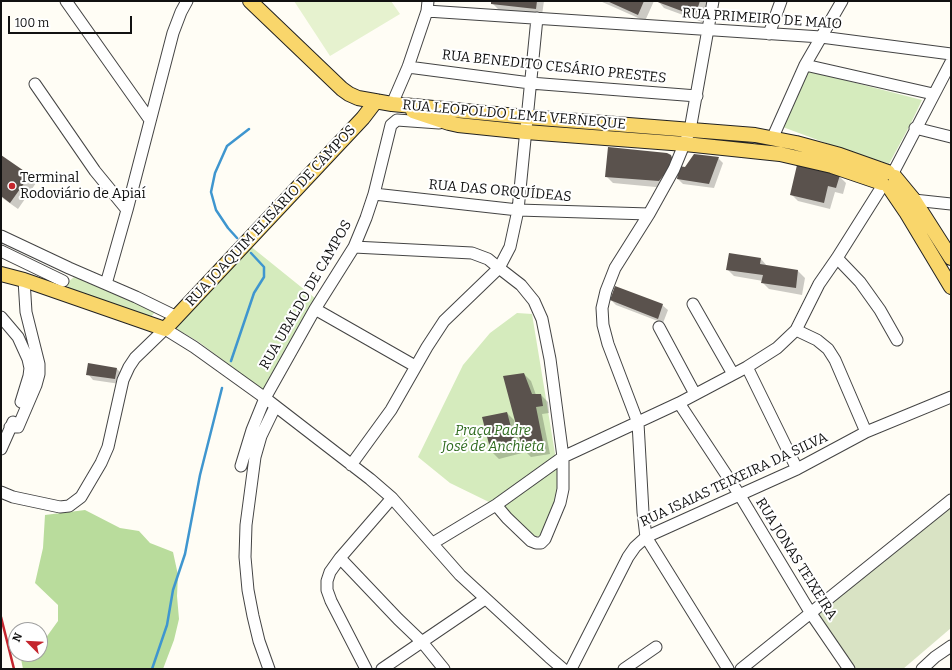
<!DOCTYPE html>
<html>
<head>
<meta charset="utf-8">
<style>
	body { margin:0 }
	#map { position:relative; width:952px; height:670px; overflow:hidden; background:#fffdf5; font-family:Bitter,serif }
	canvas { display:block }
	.frame { position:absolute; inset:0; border:2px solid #111; pointer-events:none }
	.north { position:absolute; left:8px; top:622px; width:40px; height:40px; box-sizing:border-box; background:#fff; border:1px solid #a0a0a0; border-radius:50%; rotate:294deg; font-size:11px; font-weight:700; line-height:16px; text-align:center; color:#111 }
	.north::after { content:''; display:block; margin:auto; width:14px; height:18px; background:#c4262e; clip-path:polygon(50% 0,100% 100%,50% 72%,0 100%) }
	.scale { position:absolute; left:8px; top:16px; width:124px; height:18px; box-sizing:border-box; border:2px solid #111; border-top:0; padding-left:5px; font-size:12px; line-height:14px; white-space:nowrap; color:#111; -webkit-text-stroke:3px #fff; paint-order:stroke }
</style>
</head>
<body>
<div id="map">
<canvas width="952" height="670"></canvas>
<div class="frame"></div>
<div class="north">N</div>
<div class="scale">100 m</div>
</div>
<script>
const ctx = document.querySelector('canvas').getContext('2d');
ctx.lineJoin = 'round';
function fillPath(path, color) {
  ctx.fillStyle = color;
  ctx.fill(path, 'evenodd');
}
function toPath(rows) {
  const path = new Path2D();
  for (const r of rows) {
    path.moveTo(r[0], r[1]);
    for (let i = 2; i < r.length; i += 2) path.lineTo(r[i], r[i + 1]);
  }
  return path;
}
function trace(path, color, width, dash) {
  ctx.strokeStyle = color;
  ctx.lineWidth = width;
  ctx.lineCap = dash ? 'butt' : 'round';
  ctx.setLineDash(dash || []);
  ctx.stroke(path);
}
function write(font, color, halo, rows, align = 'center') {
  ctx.font = font + ' Bitter,serif';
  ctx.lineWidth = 4;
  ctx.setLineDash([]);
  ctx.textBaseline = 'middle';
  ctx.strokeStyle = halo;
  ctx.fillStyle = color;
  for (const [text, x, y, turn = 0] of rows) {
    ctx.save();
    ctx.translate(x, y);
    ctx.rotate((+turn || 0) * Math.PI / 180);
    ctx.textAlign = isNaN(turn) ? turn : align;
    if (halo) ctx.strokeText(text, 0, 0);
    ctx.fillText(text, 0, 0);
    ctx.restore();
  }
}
const green = toPath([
	[805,70,922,100,910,125,889,164,834,146,780,126],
	[249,245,316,299,263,391,199,342,173,327],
	[74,277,103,287,155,312,147,322,68,288,67,283],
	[517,313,532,314,560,484,557,496,545,531,540,536,534,537,491,503,450,483,418,457,463,365,490,333]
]);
const forest = toPath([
	[85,510,120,528,139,531,150,543,173,552,178,575,177,596,179,619,174,640,163,669,23,669,20,654,40,654,40,640,45,639,58,621,58,605,35,583,43,548,45,515]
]);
const cemetery = toPath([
	[951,504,951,628,903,669,856,669,815,613]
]);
const pitch = toPath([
	[294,1,391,1,400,14,330,56]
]);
const shadow = toPath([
	[492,1,544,1,542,15,499,10,492,3],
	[600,1,654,1,645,21],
	[658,1,710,1,702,22,664,8],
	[1,156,29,176,36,183,18,209,1,197],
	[671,156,678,164,679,166,685,168,718,158,723,163,714,188,683,184,678,179,679,171,666,188,613,183,606,176],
	[839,176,846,183,843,194,835,192,830,209,798,201,791,194],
	[761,259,768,267,798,271,805,278,802,295,769,289,762,282,763,281,734,276,727,269],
	[611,300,662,305,668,310,663,323,616,305],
	[117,369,122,374,120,384,93,380,88,374],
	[524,374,531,381,536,395,541,395,548,402,549,413,542,414,550,454,531,457,524,450],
	[507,413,514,420,522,453,499,459,492,452]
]);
const stream = toPath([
	[237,238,228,228,216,210,211,192,215,173,227,146,249,129],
	[231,361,254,293,264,277,264,267,251,253],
	[152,669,167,625,173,590,185,554,200,475,222,388]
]);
const building = toPath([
	[491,1,537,1,536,9,491,4],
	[607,1,644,1,638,15],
	[655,1,700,1,695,16],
	[608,147,667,153,671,155,673,161,671,166,659,181,605,177],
	[694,154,719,157,709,184,677,179,679,166,685,167],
	[1,155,30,175,10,203,1,196],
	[797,165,840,175,836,188,828,186,824,203,790,195],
	[729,253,761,258,760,264,798,270,796,288,761,283,763,275,726,270],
	[615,286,663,304,658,319,610,300],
	[88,363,117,368,115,379,86,375],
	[524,373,532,394,541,394,543,406,536,407,544,447,523,451,503,376],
	[507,412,516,446,491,452,482,417]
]);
const minor = toPath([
	[66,1,150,120],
	[713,1,690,130,674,169,649,214,615,268,606,291,602,308,603,325,608,344,638,423,643,512,646,537,728,669],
	[427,11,821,37,951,54],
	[769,34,781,1],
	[805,65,933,94],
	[408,67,530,83,697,96],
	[35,84,95,171,127,210],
	[392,104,408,67,427,11,428,1],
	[915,128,951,137],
	[772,139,805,65,842,1],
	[893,173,951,62],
	[374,194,518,210,649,214],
	[914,200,951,204],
	[1,236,69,268,136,297,177,317],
	[354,247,472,253,488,259,499,268,521,285,534,301,542,319,550,359,563,457,563,489,560,503,545,539,541,543,536,543,531,541,507,518,496,505],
	[1,251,63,281],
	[837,258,860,282,880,310,897,340],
	[106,284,127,210,173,33,181,12,187,1],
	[693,304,733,374],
	[315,309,415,366],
	[1,317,18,337,28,359,30,368,29,376,21,402],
	[659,327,695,394],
	[796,330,817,340,828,349,835,360,866,432],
	[747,367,797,469],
	[679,403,739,494,810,612,849,669],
	[10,427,18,427,36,385,39,374,39,364,26,312,24,280],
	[1,449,13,422],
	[351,465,391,410,427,347,444,321,499,268,510,247,518,210,537,18],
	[241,466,252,430,265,398,315,309,354,247,366,218,374,194,391,125,397,120,439,123],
	[1,492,13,497,60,507,69,506,81,497,101,463,108,447,123,380,129,367,135,358,165,329,194,347,265,398,370,479,392,498,460,575,549,657,563,669],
	[433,543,496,505,563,457,679,403,747,367,777,348,796,330,819,284,837,258,883,185],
	[340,558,398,619,422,642,444,669],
	[269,669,259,641,253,616,248,590,245,557,246,525,255,457,261,436,275,407],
	[366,669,331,601,327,590,327,581,330,572,340,558,392,498],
	[382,669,485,599],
	[571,669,628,557,635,547,646,537,797,469,866,432,951,397],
	[624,669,656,647],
	[741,669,951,500],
	[922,669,935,657,951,646]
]);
const major = toPath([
	[250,1,342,89,349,94,358,98,392,104,527,117,755,135,796,143,840,155,888,172],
	[413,111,449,123,458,125,526,132,685,144,780,154,832,166,882,183],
	[895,177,914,200,951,258],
	[889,187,906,212,951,287],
	[1,274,24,280,165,329,363,118,376,101]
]);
const rail = toPath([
	[1,617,14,669]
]);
const markers = [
	[12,186,4,"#c4262e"]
];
const streetNames = [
	["RUA PRIMEIRO DE MAIO",762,19,4],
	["RUA BENEDITO CESÁRIO PRESTES",554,67,6],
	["RUA LEOPOLDO LEME VERNEQUE",514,115,5],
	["RUA DAS ORQUÍDEAS",500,191,5],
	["RUA JOAQUIM ELISÁRIO DE CAMPOS",271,216,-47],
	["RUA UBALDO DE CAMPOS",306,295,-60],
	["RUA ISAIAS TEIXEIRA DA SILVA",734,480,-25],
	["RUA JONAS TEIXEIRA",796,559,58]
];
const poiNames = [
	["Terminal",20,178],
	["Rodoviário de Apiaí",20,194]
];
const parkNames = [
	["Praça Padre",493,431],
	["José de Anchieta",493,447]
];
fillPath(green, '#d5ebbd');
fillPath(forest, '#b9dc9c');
fillPath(cemetery, '#d9e3c4');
fillPath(pitch, '#e6f2cf');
fillPath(shadow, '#0003');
trace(stream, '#3f96cf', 2.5);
fillPath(building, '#5a524d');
trace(minor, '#444', 13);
trace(major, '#222', 16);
trace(minor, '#fff', 11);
trace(major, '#f9d66b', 14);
trace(rail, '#c4262e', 2.5);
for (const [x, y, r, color] of markers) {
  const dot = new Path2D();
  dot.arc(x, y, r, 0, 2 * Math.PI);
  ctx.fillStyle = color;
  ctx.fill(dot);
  trace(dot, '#fff', 1.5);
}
write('14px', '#111', '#fff', streetNames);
write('14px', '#111', '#fff', poiNames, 'left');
write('italic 14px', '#2f6b1f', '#fff', parkNames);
</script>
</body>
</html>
